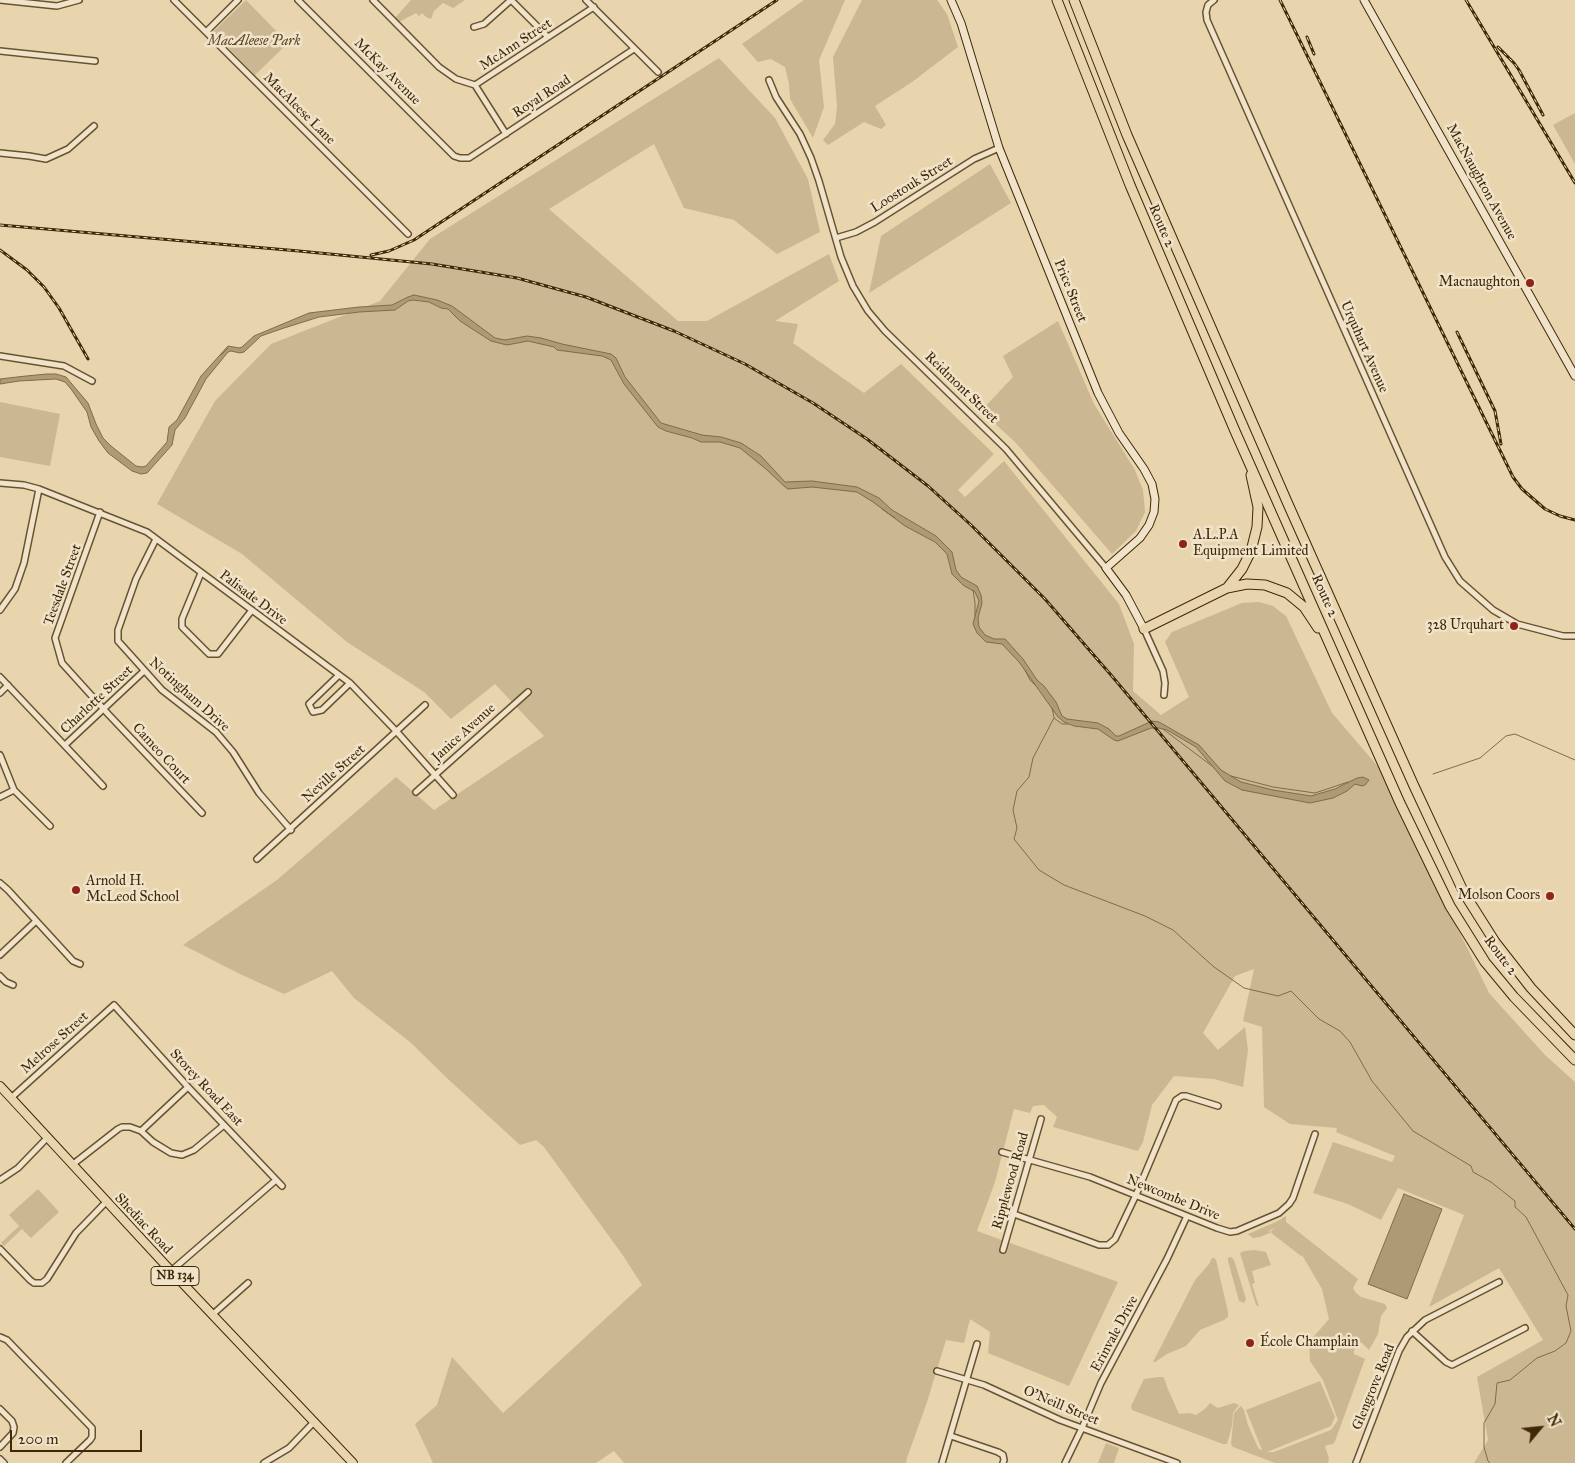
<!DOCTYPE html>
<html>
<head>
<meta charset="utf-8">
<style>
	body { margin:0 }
	#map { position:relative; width:1575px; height:1463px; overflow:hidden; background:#e8d4ad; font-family:"IM FELL Great Primer",serif }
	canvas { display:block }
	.north { position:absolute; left:1515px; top:1403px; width:50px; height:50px; -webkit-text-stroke:4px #f0e3ca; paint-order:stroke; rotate:62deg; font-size:14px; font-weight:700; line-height:20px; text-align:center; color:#3e2806 }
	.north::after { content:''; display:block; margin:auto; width:18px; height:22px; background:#3e2806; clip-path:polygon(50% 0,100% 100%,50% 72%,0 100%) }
	.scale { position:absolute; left:10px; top:1430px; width:132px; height:22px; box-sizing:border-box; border:2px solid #3e2806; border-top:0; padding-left:6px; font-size:15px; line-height:18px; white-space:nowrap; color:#3e2806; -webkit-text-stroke:4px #f0e3ca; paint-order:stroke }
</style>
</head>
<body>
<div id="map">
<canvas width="1575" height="1463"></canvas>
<div class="north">N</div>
<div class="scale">200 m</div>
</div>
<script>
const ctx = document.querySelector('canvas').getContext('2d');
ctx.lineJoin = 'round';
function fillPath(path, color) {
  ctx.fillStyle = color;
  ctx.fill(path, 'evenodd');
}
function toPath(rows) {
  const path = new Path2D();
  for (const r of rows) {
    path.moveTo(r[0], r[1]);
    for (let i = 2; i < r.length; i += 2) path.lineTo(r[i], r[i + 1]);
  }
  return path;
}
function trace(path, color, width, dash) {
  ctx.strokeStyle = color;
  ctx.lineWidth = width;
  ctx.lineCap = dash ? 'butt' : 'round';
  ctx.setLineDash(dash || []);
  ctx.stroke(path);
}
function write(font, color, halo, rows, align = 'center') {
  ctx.font = font + ' "IM FELL Great Primer",serif';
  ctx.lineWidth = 5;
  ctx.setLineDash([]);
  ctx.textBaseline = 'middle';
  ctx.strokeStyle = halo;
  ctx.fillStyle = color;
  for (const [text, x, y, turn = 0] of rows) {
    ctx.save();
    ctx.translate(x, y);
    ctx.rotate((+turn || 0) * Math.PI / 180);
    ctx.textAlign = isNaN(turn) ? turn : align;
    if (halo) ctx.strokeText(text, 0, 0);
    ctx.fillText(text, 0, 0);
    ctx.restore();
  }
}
const green = toPath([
	[246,0,288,43,255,75,213,32],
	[411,0,465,0,453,8,443,3,434,11,431,19,426,17,422,13,419,16,416,13,399,22,395,18],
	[804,0,845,0,819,60,824,107,813,138,790,99,789,84,785,67,771,59,758,62,742,44],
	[862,0,937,0,947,14,958,47,912,82,875,106,886,125,881,129,864,122,828,145,823,140,835,124,837,107,833,57],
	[719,58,775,118,808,179,820,232,777,254,734,220,684,208,654,144,549,209,678,321,707,321,829,254,839,281,775,321,798,324,793,343,864,393,901,364,994,454,958,490,965,497,1004,461,1119,604,1134,644,1133,691,1161,715,1189,697,1165,642,1172,632,1242,603,1259,602,1273,606,1286,616,1332,713,1381,770,1489,993,1545,1055,1575,1082,1575,1463,1474,1463,1488,1440,1477,1377,1543,1340,1499,1268,1429,1307,1464,1215,1398,1188,1381,1220,1348,1204,1313,1193,1333,1142,1392,1162,1395,1156,1336,1132,1337,1128,1290,1124,1264,1107,1262,1027,1243,1021,1254,969,1235,976,1203,1033,1218,1050,1245,1027,1248,1050,1243,1087,1214,1079,1174,1076,1152,1105,1143,1142,1138,1151,1053,1127,1057,1117,1044,1105,1033,1106,1030,1113,1014,1109,995,1182,977,1231,1118,1282,1069,1386,988,1353,990,1332,970,1319,964,1343,946,1340,927,1402,907,1458,906,1463,624,1463,614,1451,596,1463,433,1463,415,1424,437,1405,452,1357,503,1413,642,1285,622,1254,544,1147,536,1140,520,1145,449,1080,410,1042,354,998,332,971,284,994,240,974,183,945,277,880,396,777,434,810,544,736,495,684,451,719,424,692,347,642,242,554,157,504,215,401,271,344,380,301,430,239],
	[1575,113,1575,164,1553,125],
	[990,164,1011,203,869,293,881,236],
	[1058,321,1094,404,1135,470,1143,490,1145,512,1136,531,1112,554,1015,442,981,411,1013,377,1003,356],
	[0,402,60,414,50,466,0,457],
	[38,1189,59,1212,31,1238,22,1229,4,1246,1,1243,19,1226,9,1215],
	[1286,1216,1286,1222,1358,1279,1353,1288,1356,1293,1361,1297,1385,1304,1387,1308,1381,1316,1378,1334,1369,1350,1361,1342,1354,1350,1354,1354,1365,1359,1335,1441,1333,1444,1327,1445,1325,1447,1329,1458,1328,1463,1275,1463,1233,1447,1231,1444,1234,1413,1241,1406,1244,1410,1248,1425,1256,1443,1259,1449,1262,1450,1246,1410,1320,1381,1335,1417,1331,1426,1267,1452,1274,1452,1331,1430,1338,1420,1323,1380,1310,1361,1309,1342,1329,1319,1322,1289,1302,1255,1301,1256,1270,1232,1276,1227,1269,1231,1270,1233,1260,1237,1253,1238,1248,1234,1276,1222],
	[1254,1250,1266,1252,1271,1265,1252,1271,1255,1283,1252,1284,1259,1307,1256,1305,1240,1253,1244,1251],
	[1231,1257,1234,1260,1246,1299,1244,1303,1239,1301,1228,1261,1228,1258],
	[1212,1258,1214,1258,1216,1260,1228,1312,1228,1317,1224,1320,1200,1330,1186,1346,1167,1354,1155,1362,1153,1362,1195,1280,1209,1264],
	[1159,1377,1163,1377,1165,1380,1167,1387,1179,1414,1190,1413,1196,1415,1206,1408,1210,1403,1218,1408,1234,1403,1239,1405,1233,1413,1232,1426,1227,1444,1223,1444,1132,1410,1131,1406,1144,1379],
	[1106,1443,1119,1448,1114,1463,1098,1463]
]);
const water = toPath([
	[414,295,437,300,452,306,495,338,505,340,527,336,541,338,562,344,611,354,616,358,625,377,661,423,702,435,721,437,741,443,761,456,785,482,812,481,857,487,879,498,892,510,936,536,952,552,956,570,961,577,977,586,981,595,982,603,978,618,979,627,985,635,994,639,1005,639,1023,659,1037,680,1044,686,1056,702,1062,716,1067,719,1098,723,1109,729,1116,736,1119,736,1152,721,1159,722,1199,745,1221,770,1241,782,1273,790,1311,796,1335,789,1357,778,1363,777,1369,780,1365,785,1362,786,1355,784,1347,791,1333,798,1310,803,1242,790,1225,781,1196,747,1167,730,1159,728,1151,728,1118,741,1114,740,1098,729,1074,726,1064,722,1058,717,1019,662,1002,644,986,642,977,633,973,624,979,601,975,592,963,585,952,574,947,554,935,542,905,526,873,502,857,492,812,487,788,489,784,486,766,469,740,448,720,442,701,442,692,438,666,431,658,427,624,384,611,360,602,356,557,350,554,347,528,341,507,345,491,341,460,321,448,309,441,308,429,302,413,300,408,301,395,310,359,312,319,317,281,329,261,336,244,352,240,353,231,351,228,352,206,379,185,418,175,430,172,445,147,473,141,474,132,471,108,453,99,441,91,427,87,412,71,389,65,382,56,379,19,381,0,384,0,379,26,376,47,374,56,374,66,377,88,403,96,424,103,438,111,446,136,466,142,467,146,466,167,442,169,427,177,420,201,376,228,346,239,348,242,347,254,336,309,313,359,307,392,305,408,297,414,295],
	[1404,1194,1442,1209,1407,1299,1368,1284,1404,1194]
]);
const stream = toPath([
	[221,355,228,348],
	[882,509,895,518],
	[973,590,975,603,975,616],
	[1025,670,1030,680,1035,685],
	[1052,708,1054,717],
	[1054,718,1033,758,1029,777,1017,791,1013,810,1017,828,1014,839,1039,870,1064,885,1145,916,1173,930,1214,967,1244,988,1278,996,1291,991,1319,1019,1340,1031,1350,1042,1372,1081,1413,1131,1471,1166,1473,1172,1491,1182,1515,1201,1515,1207,1526,1217,1568,1295,1566,1306,1571,1331,1566,1343,1555,1351,1537,1358,1510,1380,1497,1383,1495,1404,1484,1423,1484,1447,1488,1461,1490,1463],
	[1054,718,1062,724,1068,724],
	[1163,729,1212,766],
	[1433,774,1480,758,1506,736,1515,734,1575,760],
	[1231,776,1273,787,1315,793,1348,782]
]);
const street = toPath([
	[0,0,57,6,79,0],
	[174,0,408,234],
	[298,0,454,156,460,158,469,158,634,49],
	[373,0,439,67,456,79,475,85,506,134],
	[511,0,548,37],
	[586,0,658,72],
	[1214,0,1208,5,1206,12,1207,20,1445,557,1460,581,1493,610,1517,624,1563,636,1575,636],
	[474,27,484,24,511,0],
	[206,32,238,0],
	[0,51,95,61],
	[769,80,776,97,800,134,811,158,819,181,841,257,853,286,868,311,885,331,1006,449,1106,568],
	[475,85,594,7],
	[0,153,29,156,46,159,68,149,94,126],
	[836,238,856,232,875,222,974,159,999,148],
	[0,356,64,366,92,381],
	[0,483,24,485,39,489,147,532,350,683,397,732,453,795],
	[100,512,55,638,62,663,109,715,202,813],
	[156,539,136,579,118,630,118,641,162,690,216,732,233,752,259,793,291,830],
	[201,573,182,619,182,627,209,654,218,654,252,610],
	[0,610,15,589,24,563,39,489],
	[1144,629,1163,671,1165,683,1164,695],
	[339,675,309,704,313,712,322,710,350,683],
	[0,677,103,786],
	[0,693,8,685],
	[65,745,144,671],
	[0,755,14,790,50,826],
	[416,792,528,692],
	[0,797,14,790],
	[257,859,425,705],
	[0,883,8,890,73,961,80,964],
	[0,955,36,921],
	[0,976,6,982,13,985],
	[11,1098,114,1005,188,1087,282,1186],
	[141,1131,188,1087],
	[1002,1152,1090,1177,1217,1228,1230,1232,1237,1231,1279,1213,1289,1204,1293,1198,1315,1134],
	[72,1165,118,1129,122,1127,130,1127,141,1131,153,1142,171,1153,182,1155,194,1150,224,1125],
	[0,1180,18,1168,47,1138],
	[1014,1214,1099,1245,1108,1245,1115,1239,1136,1195,1176,1100,1182,1096,1186,1096,1218,1106],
	[0,1249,30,1280,34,1283,42,1283,47,1279,76,1233,106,1202],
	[1003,1250,1041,1119],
	[171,1271,276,1180],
	[212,1315,248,1283],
	[1412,1331,1446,1362,1452,1365,1525,1328],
	[0,1337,7,1340,92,1428,92,1437,90,1440,66,1463],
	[937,1371,984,1385,1060,1420,1177,1463],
	[0,1409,12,1421,14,1427,13,1433,0,1447],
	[951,1436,998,1452,1003,1455,1004,1460,1003,1463],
	[0,1459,4,1463],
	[264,1463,289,1448,314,1422],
	[942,1463,977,1344],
	[1065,1463,1082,1428,1101,1383,1167,1259,1187,1216],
	[1356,1463,1399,1351,1407,1337,1425,1320,1499,1282]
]);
const secondary = toPath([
	[951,0,961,23,999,148,1098,393,1119,433,1144,469,1152,484,1155,499,1154,512,1149,525,1140,538,1106,568,1126,595,1144,629],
	[1364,0,1575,376]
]);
const primary = toPath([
	[0,1086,171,1271,353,1463]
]);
const highway = toPath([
	[1057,0,1130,185,1235,431,1400,803,1450,906,1485,962,1514,997,1575,1060],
	[1074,0,1127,135,1288,504,1414,786,1464,893,1495,942,1531,988,1575,1035],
	[1227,588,1242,569,1251,551,1257,527,1258,507,1251,475],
	[1144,629,1227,588,1247,584,1265,585,1287,593,1304,607,1318,628]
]);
const rail = toPath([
	[1280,0,1513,477,1522,489,1545,509,1560,516,1575,520],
	[1466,0,1575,183],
	[1307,37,1314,54],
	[1498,47,1514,63,1519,70,1543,115],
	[0,225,299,251,432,264,517,278,586,297,674,331,745,364,813,403,867,439,928,486,971,525,1045,599,1111,675,1575,1229],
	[0,250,27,270,44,287,59,308,88,359],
	[371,255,389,251,414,240,777,0],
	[1457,332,1495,411,1501,444]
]);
const markers = [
	[1530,283,5,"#8f2418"],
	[1183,544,5,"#8f2418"],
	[1514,626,5,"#8f2418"],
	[76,890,5,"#8f2418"],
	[1550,896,5,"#8f2418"],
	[1250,1343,5,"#8f2418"]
];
const shields = [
	[175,1276,48]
];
const shieldNames = [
	["NB 134",175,1276]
];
const parkNames = [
	["MacAleese Park",254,42]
];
const streetNames = [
	["McAnn Street",516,45,-33],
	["McKay Avenue",387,72,45],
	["Royal Road",542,97,-33],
	["MacAleese Lane",299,109,45],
	["MacNaughton Avenue",1481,182,61],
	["Loostouk Street",912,185,-32],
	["Route 2",1161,226,67],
	["Price Street",1070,291,68],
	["Urquhart Avenue",1364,347,66],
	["Reidmont Street",961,388,44],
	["Teesdale Street",63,585,-70],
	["Route 2",1324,596,66],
	["Palisade Drive",253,598,37],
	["Notingham Drive",189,695,42],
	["Charlotte Street",97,700,-43],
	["Janice Avenue",464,733,-42],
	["Cameo Court",161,754,47],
	["Neville Street",334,774,-42],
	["Route 2",1500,956,53],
	["Melrose Street",55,1043,-42],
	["Storey Road East",206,1088,47],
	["Ripplewood Road",1011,1181,-74],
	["Newcombe Drive",1173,1198,22],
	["Shediac Road",143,1224,47],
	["Erinvale Drive",1115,1334,-62],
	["Glengrove Road",1374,1387,-68],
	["O'Neill Street",1061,1406,23]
];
const poiNames = [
	["Macnaughton",1520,283],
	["A.L.P.A",1193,536,"left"],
	["Equipment Limited",1193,552,"left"],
	["328 Urquhart",1504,626],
	["Arnold H.",86,882,"left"],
	["McLeod School",86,898,"left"],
	["Molson Coors",1540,896],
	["École Champlain",1260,1343,"left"]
];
fillPath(green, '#cbb791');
fillPath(water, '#ae9a74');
trace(water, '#816c48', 1);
trace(stream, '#816c48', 1);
trace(street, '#685330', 8);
trace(secondary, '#3e2806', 9);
trace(primary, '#3e2806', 10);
trace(highway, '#3e2806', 11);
trace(street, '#f0e3ca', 5);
trace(secondary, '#f0e3ca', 7);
trace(primary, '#e8d4ad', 8);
trace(highway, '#e8d4ad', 9);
trace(rail, '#3e2806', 3);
trace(rail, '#f0e3ca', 1, [4]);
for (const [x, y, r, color] of markers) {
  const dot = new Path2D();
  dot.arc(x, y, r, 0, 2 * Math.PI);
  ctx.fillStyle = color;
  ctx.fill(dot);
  trace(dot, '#f0e3ca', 2);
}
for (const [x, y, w] of shields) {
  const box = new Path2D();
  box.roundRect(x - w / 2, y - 9.5, w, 19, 4);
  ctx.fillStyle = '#f0e3ca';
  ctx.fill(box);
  trace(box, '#3e2806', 1);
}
write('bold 12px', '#3e2806', null, shieldNames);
write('italic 14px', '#5a4522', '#f0e3ca', parkNames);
write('14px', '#3e2806', '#f0e3ca', streetNames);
write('14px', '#3e2806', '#f0e3ca', poiNames, 'right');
</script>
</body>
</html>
